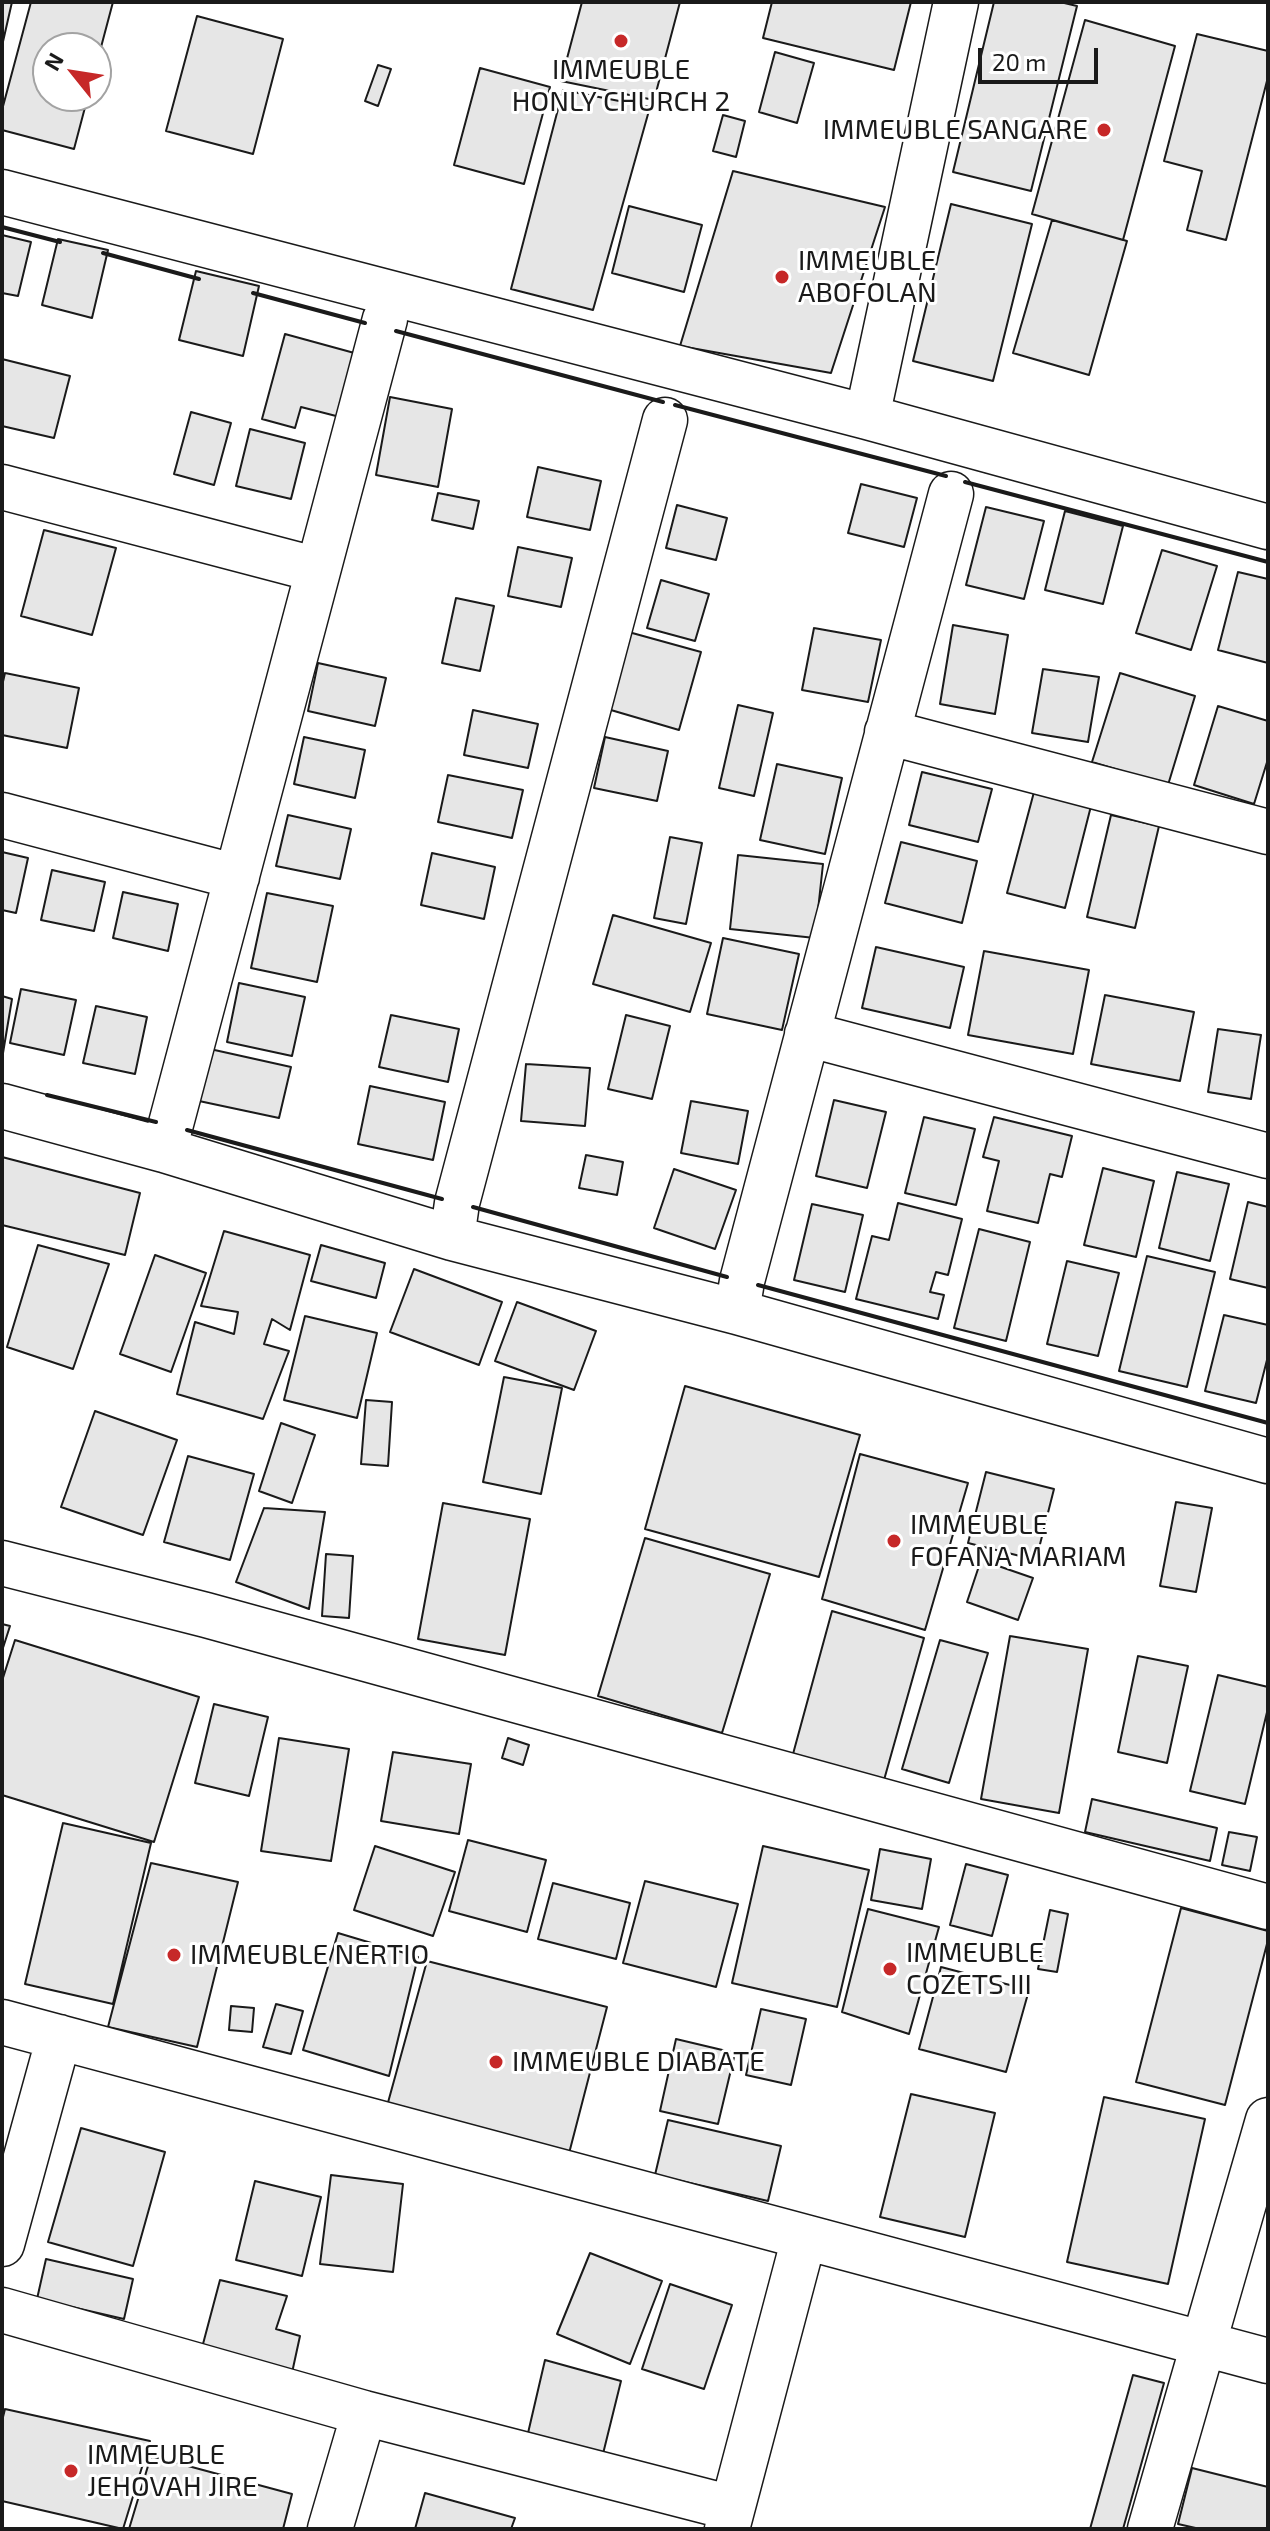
<!DOCTYPE html>
<html>
<head>
<meta charset="utf-8">
<style>
	body { margin:0 }
	#map { position:relative; width:1270px; height:2531px; overflow:hidden; background:#fff; font-family:"Exo 2",sans-serif }
	canvas { display:block }
	.frame { position:absolute; inset:0; border:4px solid #1a1a1a; pointer-events:none }
	.north { position:absolute; left:32px; top:32px; width:80px; height:80px; box-sizing:border-box; background:#fff; border:2px solid #a3a3a3; border-radius:50%; rotate:300deg; font-size:22px; font-weight:700; line-height:32px; text-align:center; color:#1a1a1a }
	.north::after { content:''; display:block; margin:auto; width:28px; height:36px; background:#c62828; clip-path:polygon(50% 0,100% 100%,50% 72%,0 100%) }
	.scale { position:absolute; left:978px; top:48px; width:120px; height:36px; box-sizing:border-box; border:4px solid #1a1a1a; border-top:0; padding-left:10px; font-size:24px; line-height:28px; white-space:nowrap; color:#1a1a1a; -webkit-text-stroke:6px #fff; paint-order:stroke }
</style>
</head>
<body>
<div id="map">
<canvas width="1270" height="2531"></canvas>
<div class="frame"></div>
<div class="north">N</div>
<div class="scale">20 m</div>
</div>
<script>
const ctx = document.querySelector('canvas').getContext('2d');
ctx.lineJoin = 'round';
function fillPath(path, color) {
  ctx.fillStyle = color;
  ctx.fill(path, 'evenodd');
}
function toPath(rows) {
  const path = new Path2D();
  for (const r of rows) {
    path.moveTo(r[0], r[1]);
    for (let i = 2; i < r.length; i += 2) path.lineTo(r[i], r[i + 1]);
  }
  return path;
}
function trace(path, color, width, dash) {
  ctx.strokeStyle = color;
  ctx.lineWidth = width;
  ctx.lineCap = dash ? 'butt' : 'round';
  ctx.setLineDash(dash || []);
  ctx.stroke(path);
}
function write(font, color, halo, rows, align = 'center') {
  ctx.font = font + ' "Exo 2",sans-serif';
  ctx.lineWidth = 6;
  ctx.setLineDash([]);
  ctx.textBaseline = 'middle';
  ctx.strokeStyle = halo;
  ctx.fillStyle = color;
  for (const [text, x, y, turn = 0] of rows) {
    ctx.save();
    ctx.translate(x, y);
    ctx.rotate((+turn || 0) * Math.PI / 180);
    ctx.textAlign = isNaN(turn) ? turn : align;
    if (halo) ctx.strokeText(text, 0, 0);
    ctx.fillText(text, 0, 0);
    ctx.restore();
  }
}
const building = toPath([
	[2,2,12,2,2,46,2,2],
	[31,2,113,2,96,66,96,48,48,48,48,96,88,96,74,149,2,130,2,110,31,2],
	[582,2,680,2,654,100,561,81,582,2],
	[772,2,911,2,894,70,763,38,772,2],
	[994,2,1060,2,1077,6,1031,191,953,172,994,2],
	[197,16,283,39,253,154,166,131,197,16],
	[1085,20,1175,46,1123,240,1032,214,1085,20],
	[1197,34,1268,51,1268,77,1226,240,1187,230,1202,171,1164,161,1197,34],
	[775,52,814,63,797,123,759,112,775,52],
	[378,65,391,69,378,106,365,101,378,65],
	[480,68,550,87,524,184,454,165,480,68],
	[563,90,650,107,593,310,511,289,563,90],
	[723,115,745,121,736,157,713,151,723,115],
	[733,171,885,207,831,373,680,346,733,171],
	[951,204,1032,224,993,381,913,361,951,204],
	[629,206,702,225,684,292,612,273,629,206],
	[1052,220,1127,241,1089,375,1013,353,1052,220],
	[2,235,31,242,18,296,2,293,2,235],
	[58,239,108,250,92,318,42,305,58,239],
	[196,271,259,286,243,356,179,340,196,271],
	[285,334,358,354,340,417,301,407,295,428,262,419,285,334],
	[2,359,70,376,54,438,2,426,2,359],
	[390,397,452,409,438,487,376,475,390,397],
	[191,412,231,423,214,485,174,474,191,412],
	[250,429,305,443,291,499,236,486,250,429],
	[538,467,601,481,590,530,527,517,538,467],
	[861,484,917,498,904,547,848,533,861,484],
	[438,493,479,501,473,529,432,520,438,493],
	[677,505,727,518,716,560,666,548,677,505],
	[986,507,1044,521,1024,599,966,585,986,507],
	[1065,511,1123,526,1103,604,1045,590,1065,511],
	[44,530,116,548,92,635,21,616,44,530],
	[518,547,572,558,561,607,508,596,518,547],
	[1162,550,1217,566,1191,650,1136,633,1162,550],
	[1238,572,1268,579,1268,663,1218,650,1238,572],
	[661,580,709,594,695,641,647,628,661,580],
	[456,598,494,606,480,671,442,663,456,598],
	[953,625,1008,635,995,714,940,704,953,625],
	[814,628,881,640,868,702,802,690,814,628],
	[625,631,701,652,679,730,604,708,625,631],
	[318,663,386,678,375,726,308,711,318,663],
	[1043,669,1099,677,1088,742,1032,733,1043,669],
	[5,673,79,688,67,748,2,735,2,686,5,673],
	[1120,673,1195,696,1168,785,1092,762,1120,673],
	[738,705,773,713,754,796,719,788,738,705],
	[1218,706,1268,721,1268,759,1254,804,1194,785,1218,706],
	[473,710,538,724,528,768,464,755,473,710],
	[304,737,365,750,355,798,294,784,304,737],
	[605,737,668,751,657,801,594,788,605,737],
	[777,764,842,778,825,854,760,840,777,764],
	[922,772,992,789,978,842,909,825,922,772],
	[448,775,523,790,512,838,438,822,448,775],
	[1034,792,1091,806,1065,908,1007,893,1034,792],
	[288,815,351,829,340,879,276,866,288,815],
	[1111,815,1159,826,1135,928,1087,917,1111,815],
	[670,837,702,843,686,924,654,918,670,837],
	[901,842,977,861,962,923,885,903,901,842],
	[2,852,28,858,16,913,2,910,2,852],
	[432,853,495,867,484,919,421,905,432,853],
	[738,855,823,864,815,938,730,929,738,855],
	[52,870,105,882,94,931,41,920,52,870],
	[123,892,178,904,168,951,113,938,123,892],
	[267,893,333,906,317,982,251,968,267,893],
	[613,915,711,943,690,1012,593,984,613,915],
	[723,938,799,954,782,1030,707,1014,723,938],
	[876,947,964,967,950,1028,862,1008,876,947],
	[984,951,1089,970,1073,1054,968,1035,984,951],
	[239,983,305,997,292,1056,227,1042,239,983],
	[21,989,76,1000,64,1055,10,1043,21,989],
	[1105,995,1194,1012,1180,1081,1091,1064,1105,995],
	[2,996,12,999,2,1059,2,996],
	[96,1006,147,1017,135,1074,83,1063,96,1006],
	[391,1015,459,1029,448,1082,379,1067,391,1015],
	[626,1015,670,1026,652,1099,608,1089,626,1015],
	[1218,1029,1261,1035,1251,1099,1208,1092,1218,1029],
	[210,1049,291,1067,279,1118,199,1101,210,1049],
	[526,1064,590,1068,585,1126,521,1121,526,1064],
	[370,1086,445,1102,433,1160,358,1144,370,1086],
	[834,1100,886,1112,867,1188,816,1176,834,1100],
	[691,1101,748,1111,738,1164,681,1153,691,1101],
	[924,1117,975,1129,956,1205,905,1193,924,1117],
	[994,1117,1072,1136,1062,1177,1050,1174,1038,1223,987,1211,999,1161,983,1157,994,1117],
	[586,1155,623,1162,617,1195,579,1188,586,1155],
	[2,1157,140,1193,125,1255,2,1225,2,1157],
	[1103,1168,1154,1181,1136,1257,1084,1245,1103,1168],
	[674,1169,736,1190,715,1249,654,1228,674,1169],
	[1177,1172,1229,1184,1210,1261,1159,1248,1177,1172],
	[1248,1202,1268,1207,1268,1288,1230,1279,1248,1202],
	[898,1203,962,1219,948,1275,936,1272,930,1292,944,1295,938,1319,856,1299,872,1236,889,1240,898,1203],
	[812,1204,863,1215,845,1292,794,1280,812,1204],
	[979,1229,1030,1242,1006,1341,954,1328,979,1229],
	[224,1231,310,1255,290,1330,272,1319,264,1344,289,1351,263,1419,177,1394,195,1322,234,1334,238,1312,201,1306,224,1231],
	[38,1245,109,1264,73,1369,7,1347,38,1245],
	[321,1245,385,1263,376,1298,311,1281,321,1245],
	[155,1255,206,1273,171,1372,120,1354,155,1255],
	[1147,1256,1215,1272,1187,1387,1119,1371,1147,1256],
	[1067,1261,1119,1273,1098,1356,1047,1344,1067,1261],
	[414,1269,502,1302,479,1365,390,1332,414,1269],
	[517,1302,596,1331,574,1390,495,1361,517,1302],
	[1224,1315,1268,1325,1268,1356,1256,1403,1205,1391,1224,1315],
	[305,1316,377,1333,357,1418,284,1400,305,1316],
	[504,1377,562,1388,541,1494,483,1482,504,1377],
	[685,1386,860,1435,819,1577,645,1529,685,1386],
	[366,1400,392,1402,388,1466,361,1464,366,1400],
	[95,1411,177,1440,143,1535,61,1507,95,1411],
	[281,1423,315,1435,292,1503,259,1491,281,1423],
	[860,1454,968,1483,925,1630,822,1599,860,1454],
	[188,1456,254,1474,230,1560,164,1542,188,1456],
	[986,1472,1054,1489,1036,1560,968,1543,986,1472],
	[1176,1502,1212,1508,1196,1592,1160,1586,1176,1502],
	[443,1503,530,1519,505,1655,418,1639,443,1503],
	[264,1508,325,1512,309,1609,236,1582,264,1508],
	[645,1538,770,1574,722,1733,598,1696,645,1538],
	[326,1554,353,1556,349,1618,322,1616,326,1554],
	[981,1560,1033,1578,1018,1620,967,1602,981,1560],
	[832,1611,924,1638,884,1780,793,1754,832,1611],
	[2,1624,10,1626,2,1651,2,1624],
	[1010,1636,1088,1649,1059,1813,981,1799,1010,1636],
	[15,1640,199,1697,154,1842,2,1795,2,1681,15,1640],
	[940,1640,988,1653,949,1783,902,1769,940,1640],
	[1138,1656,1188,1666,1167,1763,1118,1752,1138,1656],
	[1218,1675,1268,1687,1268,1708,1245,1804,1190,1791,1218,1675],
	[214,1704,268,1717,249,1796,195,1783,214,1704],
	[279,1738,349,1749,331,1861,261,1851,279,1738],
	[508,1738,529,1745,523,1765,502,1758,508,1738],
	[393,1752,471,1764,459,1834,381,1821,393,1752],
	[1092,1799,1217,1828,1210,1861,1085,1832,1092,1799],
	[63,1823,151,1843,113,2004,25,1984,63,1823],
	[1229,1832,1257,1837,1250,1871,1222,1865,1229,1832],
	[468,1840,546,1860,527,1932,449,1911,468,1840],
	[375,1846,455,1872,433,1936,354,1910,375,1846],
	[763,1846,869,1870,837,2007,732,1983,763,1846],
	[880,1849,931,1859,922,1909,871,1900,880,1849],
	[151,1863,238,1882,197,2047,108,2027,151,1863],
	[966,1864,1008,1875,992,1936,950,1925,966,1864],
	[645,1881,738,1904,716,1987,623,1963,645,1881],
	[553,1883,630,1903,616,1959,538,1939,553,1883],
	[1181,1908,1268,1931,1268,1940,1225,2105,1136,2082,1181,1908],
	[868,1909,939,1927,909,2034,842,2012,868,1909],
	[1050,1910,1068,1914,1057,1972,1038,1969,1050,1910],
	[338,1933,418,1957,389,2076,303,2050,338,1933],
	[427,1961,607,2007,566,2165,384,2117,427,1961],
	[941,1967,1029,1990,1006,2072,919,2049,941,1967],
	[276,2004,303,2011,291,2054,263,2047,276,2004],
	[231,2006,254,2008,252,2032,229,2030,231,2006],
	[761,2009,806,2019,791,2085,746,2075,761,2009],
	[676,2039,735,2053,718,2124,660,2111,676,2039],
	[911,2094,995,2113,965,2237,880,2217,911,2094],
	[1104,2097,1205,2119,1168,2284,1067,2262,1104,2097],
	[668,2120,781,2146,768,2201,655,2175,668,2120],
	[81,2128,165,2152,133,2266,48,2242,81,2128],
	[331,2175,403,2184,393,2272,320,2264,331,2175],
	[255,2181,321,2197,302,2276,236,2260,255,2181],
	[590,2253,662,2281,630,2364,557,2334,590,2253],
	[46,2259,133,2279,124,2319,37,2299,46,2259],
	[220,2280,287,2296,276,2329,300,2336,290,2382,199,2359,220,2280],
	[670,2284,732,2305,704,2389,642,2369,670,2284],
	[545,2360,621,2381,600,2466,525,2446,545,2360],
	[1133,2375,1164,2383,1123,2529,1090,2529,1133,2375],
	[5,2409,150,2441,123,2529,2,2501,2,2421,5,2409],
	[151,2456,292,2494,283,2529,129,2529,151,2456],
	[1192,2468,1268,2487,1268,2529,1200,2529,1178,2524,1192,2468],
	[425,2493,515,2518,511,2529,415,2529,425,2493]
]);
const minor = toPath([
	[2,192,867,417,1268,527],
	[867,417,956,2],
	[2,487,318,570],
	[887,732,1268,832],
	[2,815,237,877],
	[807,1034,1268,1156],
	[2,1106,164,1150,452,1238,737,1312,1268,1461],
	[164,1150,385,319],
	[452,1238,457,1203,665,420],
	[737,1312,742,1281,951,494],
	[2,1563,206,1615,1268,1907],
	[2,2022,1268,2361],
	[2,2244,59,2037],
	[2,2310,364,2413,732,2508],
	[330,2529,364,2413],
	[727,2529,804,2238],
	[1150,2529,1268,2120]
]);
const wall = toPath([
	[2,227,60,242],
	[103,253,199,279],
	[253,293,365,323],
	[396,331,663,402],
	[675,405,946,476],
	[965,482,1268,562],
	[47,1095,156,1122],
	[187,1130,442,1199],
	[473,1207,727,1277],
	[758,1285,1268,1423]
]);
const markers = [
	[621,41,8,"#c62828"],
	[1104,130,8,"#c62828"],
	[782,277,8,"#c62828"],
	[894,1541,8,"#c62828"],
	[174,1955,8,"#c62828"],
	[890,1969,8,"#c62828"],
	[496,2062,8,"#c62828"],
	[71,2471,8,"#c62828"]
];
const poiNames = [
	["IMMEUBLE",621,70,"center"],
	["HONLY CHURCH 2",621,102,"center"],
	["IMMEUBLE SANGARE",1088,130,"right"],
	["IMMEUBLE",798,261],
	["ABOFOLAN",798,293],
	["IMMEUBLE",910,1525],
	["FOFANA MARIAM",910,1557],
	["IMMEUBLE",906,1953],
	["COZETS III",906,1985],
	["IMMEUBLE NERTIO",190,1955],
	["IMMEUBLE DIABATE",512,2062],
	["IMMEUBLE",87,2455],
	["JEHOVAH JIRE",87,2487]
];
fillPath(building, '#e6e6e6');
trace(building, '#1a1a1a', 2);
trace(minor, '#1a1a1a', 47);
trace(minor, '#fff', 44);
trace(wall, '#1a1a1a', 4);
for (const [x, y, r, color] of markers) {
  const dot = new Path2D();
  dot.arc(x, y, r, 0, 2 * Math.PI);
  ctx.fillStyle = color;
  ctx.fill(dot);
  trace(dot, '#fff', 3);
}
write('28px', '#1a1a1a', '#fff', poiNames, 'left');
</script>
</body>
</html>
